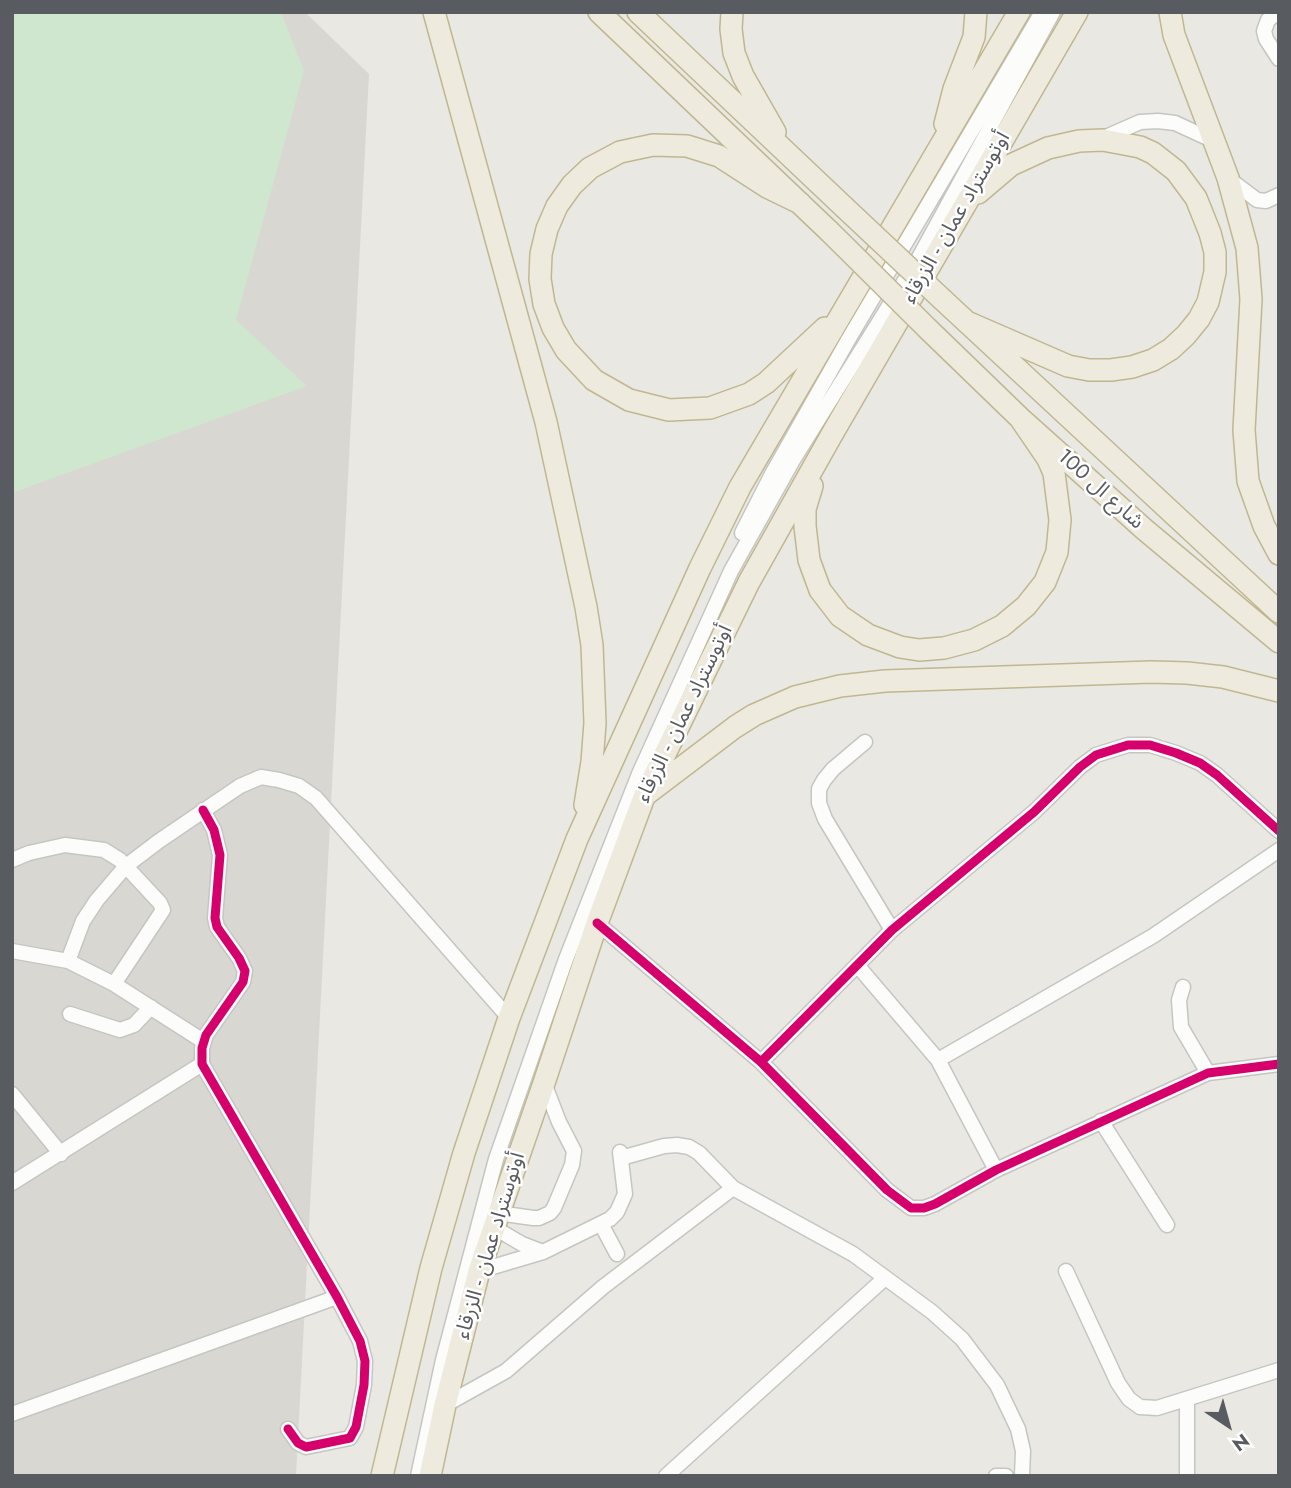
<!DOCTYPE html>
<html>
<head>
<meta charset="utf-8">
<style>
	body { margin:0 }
	#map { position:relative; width:1291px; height:1488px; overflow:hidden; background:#e9e8e2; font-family:Jost,sans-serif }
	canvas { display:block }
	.frame { position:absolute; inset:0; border:14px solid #585b60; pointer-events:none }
	.north { position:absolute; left:1193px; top:1390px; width:70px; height:70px; -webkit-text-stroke:5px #fff; paint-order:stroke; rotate:144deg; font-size:19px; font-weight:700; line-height:28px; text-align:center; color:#585b60 }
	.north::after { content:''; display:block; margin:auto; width:24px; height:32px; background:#585b60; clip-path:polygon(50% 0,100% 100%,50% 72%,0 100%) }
</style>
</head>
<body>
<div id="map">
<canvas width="1291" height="1488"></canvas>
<div class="frame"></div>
<div class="north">N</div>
</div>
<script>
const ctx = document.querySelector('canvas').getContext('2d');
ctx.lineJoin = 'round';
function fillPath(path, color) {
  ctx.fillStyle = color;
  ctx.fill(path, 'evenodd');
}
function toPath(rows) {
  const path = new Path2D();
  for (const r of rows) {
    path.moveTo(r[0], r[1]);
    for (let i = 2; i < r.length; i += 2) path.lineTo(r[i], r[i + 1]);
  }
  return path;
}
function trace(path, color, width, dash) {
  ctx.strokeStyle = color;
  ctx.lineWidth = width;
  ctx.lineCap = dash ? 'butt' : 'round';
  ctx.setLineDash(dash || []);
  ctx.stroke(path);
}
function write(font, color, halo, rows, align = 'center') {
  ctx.font = font + ' Jost,"Noto Sans Arabic",sans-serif';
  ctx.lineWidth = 5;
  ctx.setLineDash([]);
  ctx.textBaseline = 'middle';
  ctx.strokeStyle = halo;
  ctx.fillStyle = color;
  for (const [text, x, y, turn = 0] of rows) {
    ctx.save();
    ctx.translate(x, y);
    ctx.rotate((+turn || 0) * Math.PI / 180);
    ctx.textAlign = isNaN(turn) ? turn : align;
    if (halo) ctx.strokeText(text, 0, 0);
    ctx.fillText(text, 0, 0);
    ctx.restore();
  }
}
const industrial = toPath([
	[12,12,305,12,369,74,296,1476,12,1476]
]);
const green = toPath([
	[12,12,281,12,304,71,236,320,307,386,12,493]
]);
const minor = toPath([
	[1278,12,1268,20,1264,31,1266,39,1279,59],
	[1099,140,1140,122,1158,121,1175,123,1212,140],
	[1229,179,1257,200,1266,201,1279,195],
	[742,533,772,474,848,340,1042,12],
	[865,742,833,769,824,780,819,789,819,803,825,819,892,930],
	[203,810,214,830,220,855,215,918,217,927,239,958,245,971,243,982,206,1035,202,1048,202,1064,337,1297,360,1341,365,1361,364,1385,356,1427,350,1438,306,1447,298,1443,288,1429],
	[12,860,29,853,65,845,104,850,120,860,160,903,163,910,114,984],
	[597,923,761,1062,887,1190,911,1208,924,1208,935,1204,996,1170,1208,1073,1279,1064],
	[12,951,68,961,114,984,203,1041],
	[68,961,83,921,97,900,126,866,159,841,240,786,261,777,279,780,299,786,316,798,509,1018],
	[857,965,938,1060,996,1170],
	[1183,987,1179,1000,1181,1027,1208,1073],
	[70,1014,120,1030,134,1025,151,1007],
	[938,1060,1153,936,1279,850],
	[761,1062,892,930,1034,812,1080,767,1096,755,1128,745,1150,745,1176,753,1200,763,1217,775,1279,831],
	[12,1094,61,1154],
	[1101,1121,1167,1225],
	[621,1158,664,1146,677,1145,689,1147,699,1153,733,1188,853,1254,932,1312,962,1339,997,1385,1018,1429,1023,1451,1022,1476],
	[12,1183,202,1064],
	[498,1213,533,1218,539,1218,550,1213,554,1208,572,1165,574,1151,559,1122,544,1083],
	[601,1224,617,1254],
	[493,1227,522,1244,543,1252],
	[479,1271,543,1252,610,1219,617,1212,625,1194,620,1152],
	[1066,1271,1118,1383,1129,1399,1140,1407,1157,1408,1279,1370],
	[1187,1400,1187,1476],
	[445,1405,506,1371,603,1287,733,1188],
	[12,1414,337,1297],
	[418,1476,443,1360,496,1159,566,959,639,774,731,571,793,460,917,261,1053,12],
	[666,1476,885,1278],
	[996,1476,1006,1476]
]);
const highway = toPath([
	[434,12,546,422,586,607,592,645,595,723,592,762,585,805],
	[599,12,829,231],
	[638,12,844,207],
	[732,12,731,29,734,53,743,76,775,132],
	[1170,12,1174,35,1228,178,1247,248,1251,299,1244,430,1248,481,1264,526,1279,554],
	[945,124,954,89,974,37,976,12],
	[800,203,767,187,719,156,687,146,653,145,620,152,590,168,572,185,557,206,547,229,541,254,540,279,544,304,553,328,566,350,594,380,629,400,669,410,710,408,749,394,766,383,825,328],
	[943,300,1279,612],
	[969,323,1068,366,1089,370,1111,370,1132,367,1153,360,1171,349,1186,335,1199,319,1208,302,1215,272,1215,252,1210,233,1196,198,1176,171,1153,153,1140,147,1103,140,1079,141,1048,148,1011,165,978,193],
	[929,330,1020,418,1144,529,1279,642],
	[812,486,805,509,805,526,809,560,820,590,840,616,868,635,900,647,919,650,944,648,974,640,1002,626,1026,606,1045,582,1057,552,1060,520,1054,473,1048,459,1020,418],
	[648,793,735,727,754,715,795,697,840,686,885,681,1151,672,1187,673,1223,677,1279,691],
	[382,1476,431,1268,464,1153,509,1018,577,839,700,568,740,487,1019,12],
	[430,1476,445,1405,479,1271,544,1083,597,923,644,797,749,582,831,436,1077,12]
]);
const highwayBridge = toPath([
	[844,207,943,300],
	[829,231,929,330]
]);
const cycleway = toPath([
	[203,810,214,830,220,855,215,918,217,927,239,958,245,971,243,982,206,1035,202,1048,202,1064,337,1297,360,1341,365,1361,364,1385,356,1427,350,1438,306,1447,298,1443,288,1429],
	[597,923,761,1062,887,1190,911,1208,924,1208,935,1204,996,1170,1208,1073,1279,1064],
	[761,1062,892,930,1034,812,1080,767,1096,755,1128,745,1150,745,1176,753,1200,763,1217,775,1279,831]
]);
const streetNames = [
	["أوتوستراد عمان - الزرقاء",957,218,-60],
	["شارع ال 100",1100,490,42],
	["أوتوستراد عمان - الزرقاء",685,714,-64],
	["أوتوستراد عمان - الزرقاء",491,1246,-73]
];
fillPath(industrial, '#d9d7d2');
fillPath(green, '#cfe6cf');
trace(minor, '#c5c6c4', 17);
trace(highway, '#c0b790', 24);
trace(minor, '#fcfcfb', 14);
trace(highway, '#eeebde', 21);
trace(highwayBridge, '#c0b790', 24, []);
trace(highwayBridge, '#eeebde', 21);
trace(cycleway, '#d6006c', 9);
write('21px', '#585b60', '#fff', streetNames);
</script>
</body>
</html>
